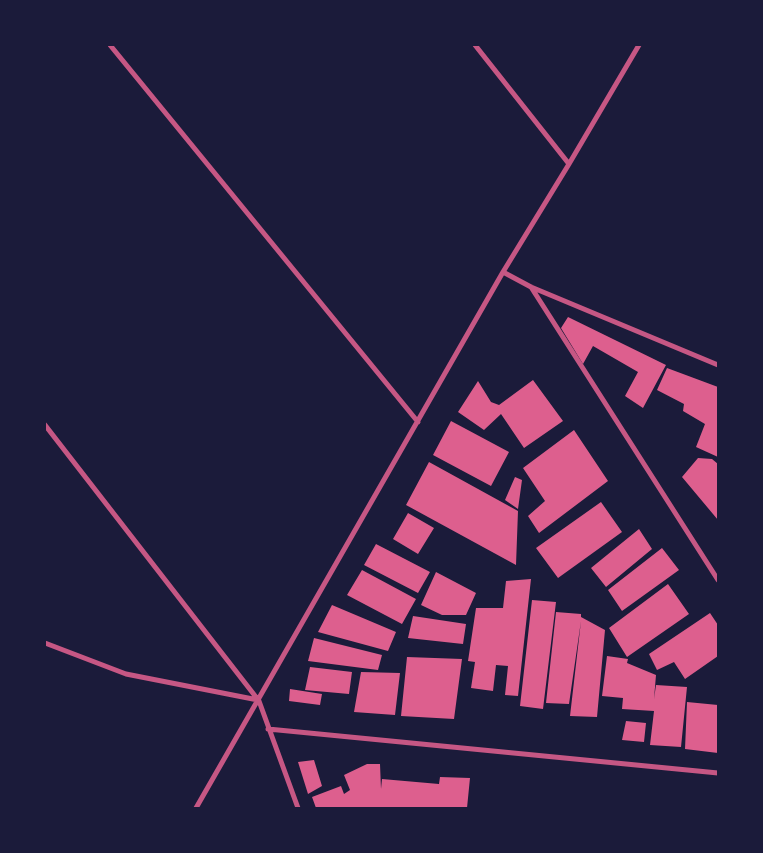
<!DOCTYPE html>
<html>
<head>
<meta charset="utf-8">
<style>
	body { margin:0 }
	#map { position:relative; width:763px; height:853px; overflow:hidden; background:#1b1b3a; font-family:"Libre Baskerville",serif }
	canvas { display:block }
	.frame { position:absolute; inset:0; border:46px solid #1b1b3a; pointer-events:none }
</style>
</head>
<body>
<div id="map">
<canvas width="763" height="853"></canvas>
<div class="frame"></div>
</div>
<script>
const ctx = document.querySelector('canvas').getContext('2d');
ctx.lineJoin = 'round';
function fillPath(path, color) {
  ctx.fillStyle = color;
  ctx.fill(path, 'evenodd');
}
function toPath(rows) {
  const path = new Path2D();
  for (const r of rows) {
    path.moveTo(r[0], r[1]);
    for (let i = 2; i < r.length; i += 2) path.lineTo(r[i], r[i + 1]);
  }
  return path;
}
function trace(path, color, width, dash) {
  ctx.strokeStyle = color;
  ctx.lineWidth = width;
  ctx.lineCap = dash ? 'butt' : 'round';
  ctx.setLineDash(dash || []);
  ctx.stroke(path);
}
const building = toPath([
	[568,317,666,365,643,408,625,396,638,372,593,346,583,364,561,328],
	[667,368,718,387,718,457,696,447,705,424,683,411,684,404,657,390],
	[533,380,563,421,524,448,501,414,484,430,458,412,478,381,491,402,499,405],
	[451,421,509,452,491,486,433,455],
	[574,430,608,481,539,533,528,516,545,501,523,468],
	[698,458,712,459,718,464,718,520,682,477],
	[429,462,518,511,516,565,406,505],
	[515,477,522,480,518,509,505,500],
	[601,502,622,532,558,578,536,548],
	[408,513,434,528,418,554,393,539],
	[639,529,652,549,606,587,591,568],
	[376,544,430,572,418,593,364,565],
	[662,548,679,570,622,611,608,590],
	[362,570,416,599,402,624,347,595],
	[436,572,476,593,466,615,442,615,421,605],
	[531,579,518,696,505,695,508,666,496,665,493,691,471,688,475,662,468,661,476,608,503,608,506,581],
	[668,584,689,614,627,657,609,628],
	[532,600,556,602,543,709,520,706],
	[332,605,396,632,388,651,318,632],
	[556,612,581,614,581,617,605,630,597,717,570,716,581,621,569,704,546,703],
	[710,613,718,625,718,656,685,679,674,662,657,670,649,654],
	[413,616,466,624,463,644,408,638],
	[314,638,382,655,378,670,308,661],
	[607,656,628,659,627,663,656,675,654,699,656,685,687,687,681,747,650,745,654,711,622,709,623,698,602,696],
	[407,657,462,659,454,719,401,716],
	[310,667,352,672,349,694,305,690],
	[361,672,400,673,395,715,354,712],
	[290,689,322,694,320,705,289,701],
	[687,702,718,705,718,753,685,749],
	[626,721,646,723,644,742,622,740],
	[314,760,322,786,308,794,298,762],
	[367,764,380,764,381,789,382,779,439,784,440,777,470,778,467,808,316,808,312,797,341,786,344,794,350,790,344,775]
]);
const minor = toPath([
	[110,45,418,422],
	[475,45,569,164],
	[503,272,531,287,718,365],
	[531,287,718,580],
	[45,425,259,701,298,808],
	[45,643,126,674,258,700],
	[268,729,718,773],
	[196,808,503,272,569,164,639,45]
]);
fillPath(building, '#dd5f8e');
trace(minor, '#c65784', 5);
</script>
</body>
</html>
